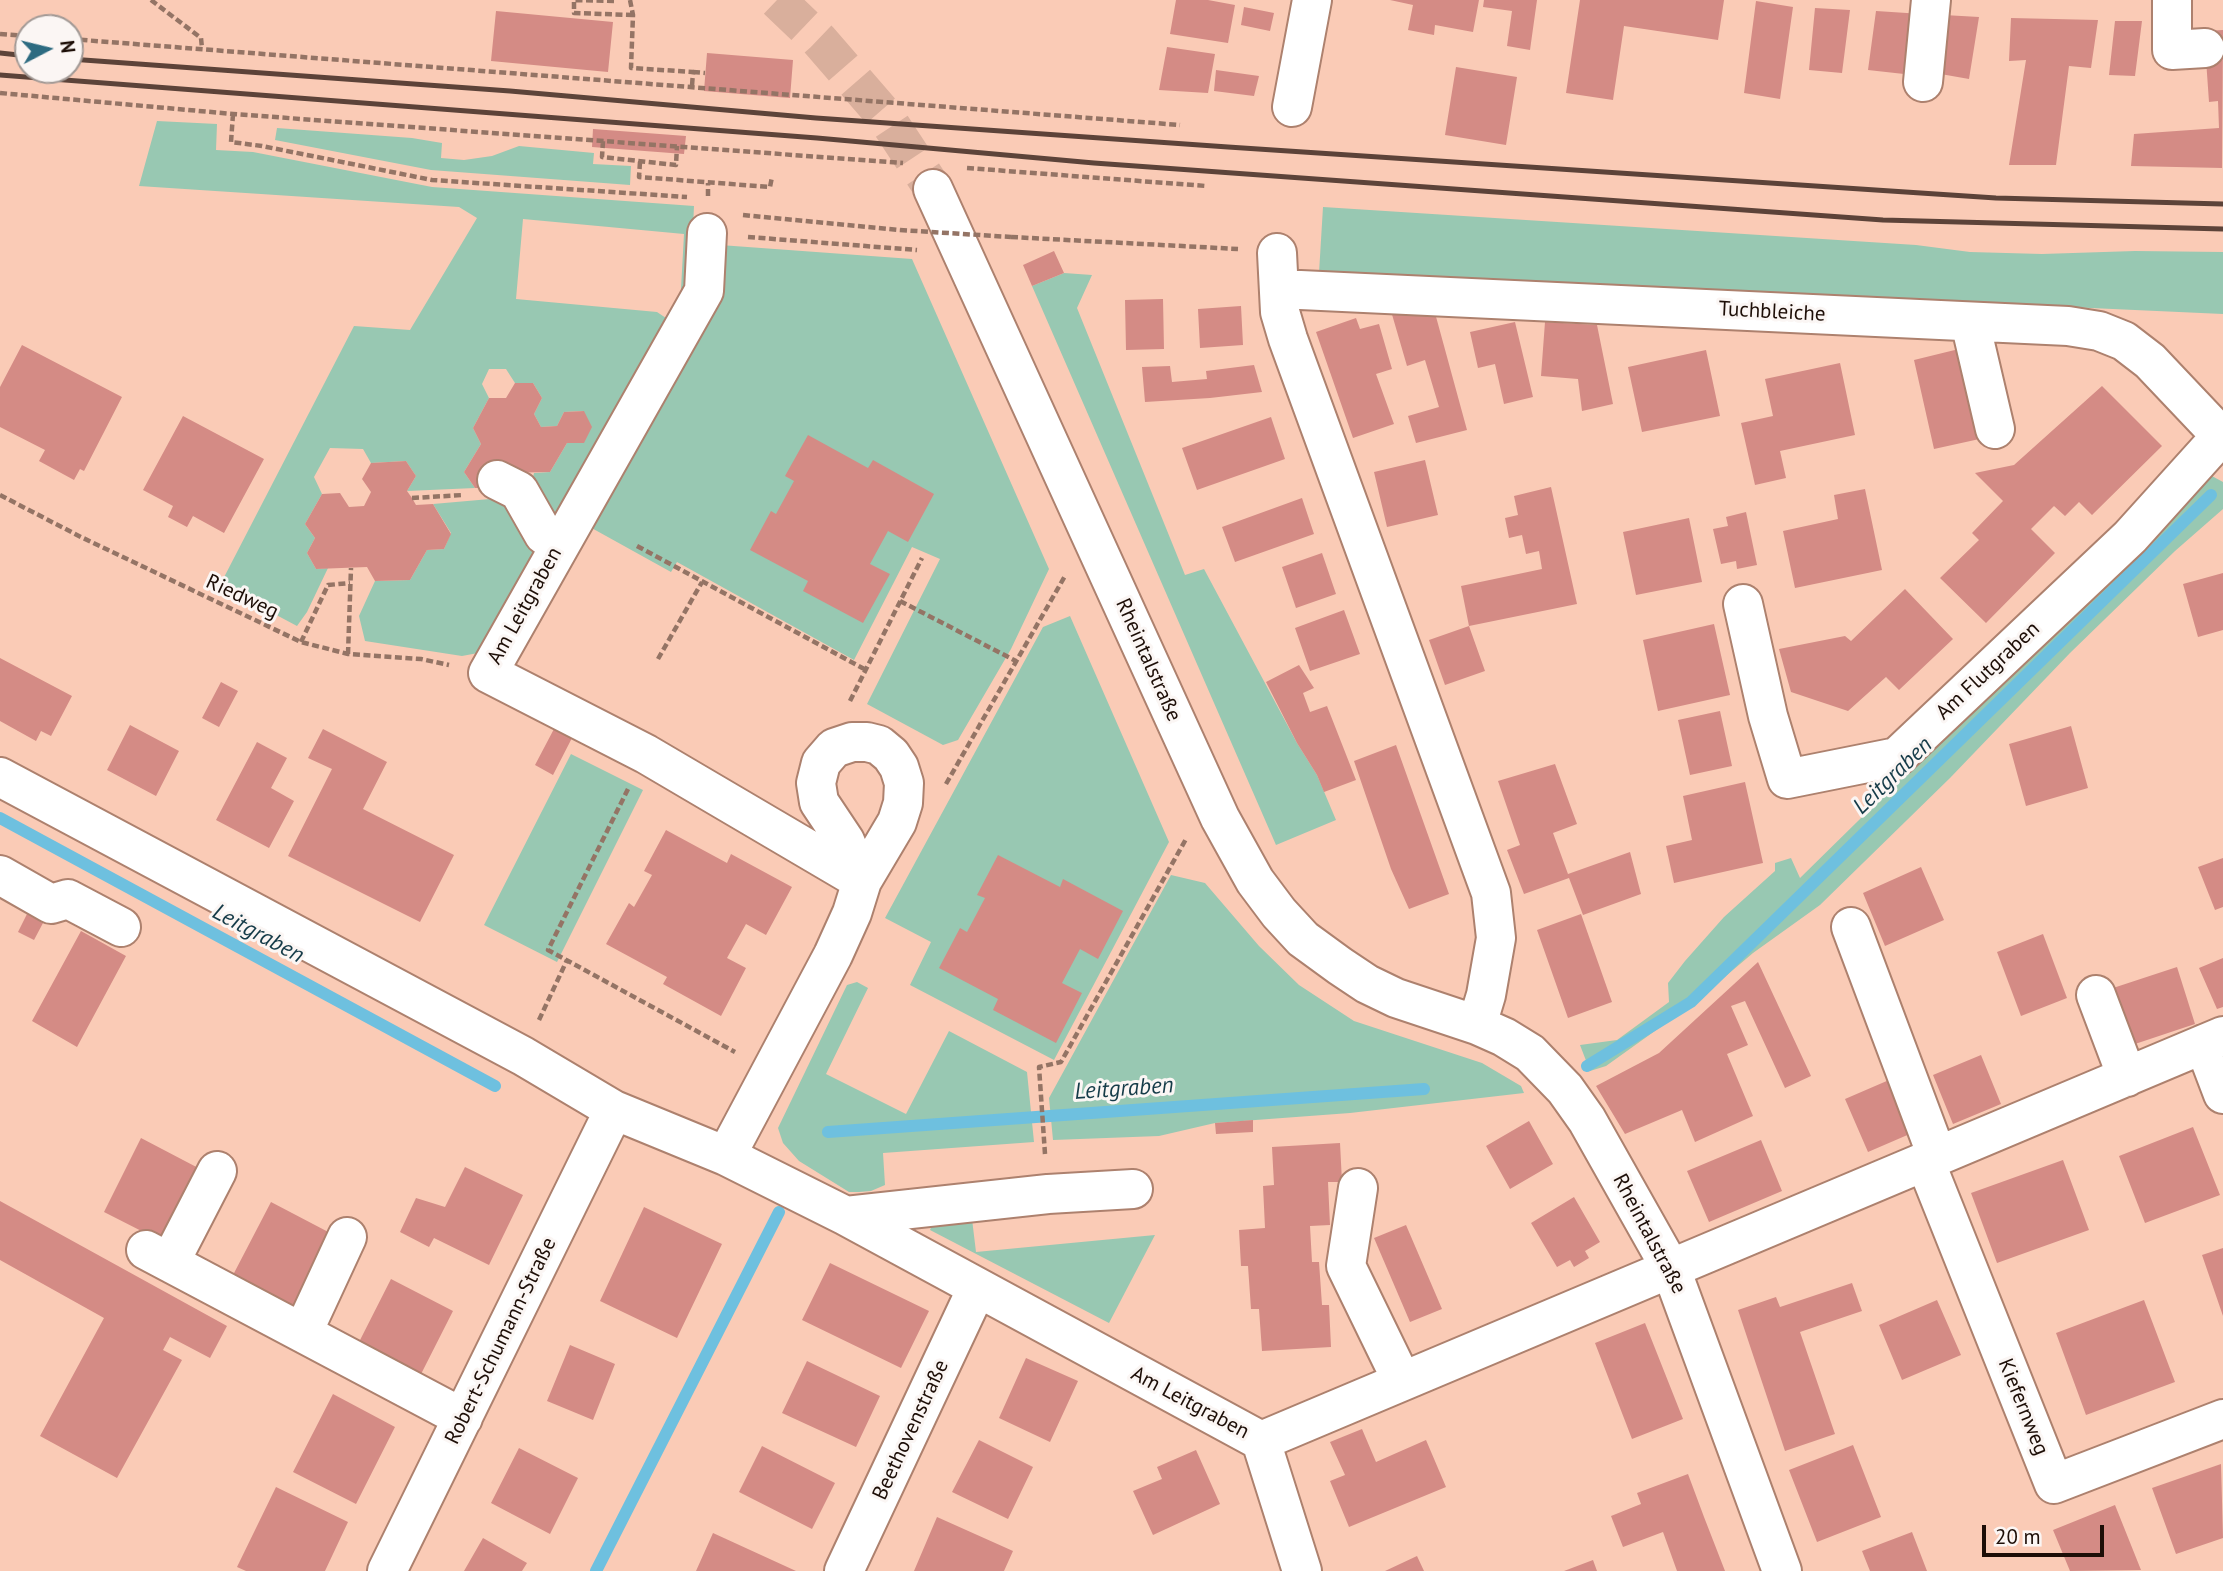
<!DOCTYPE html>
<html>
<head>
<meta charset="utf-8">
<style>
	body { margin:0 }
	#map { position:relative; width:2223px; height:1571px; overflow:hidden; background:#facbb6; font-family:"PT Sans",sans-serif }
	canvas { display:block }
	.north { position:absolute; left:14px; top:14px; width:70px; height:70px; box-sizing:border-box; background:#fbf6f4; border:2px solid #a29995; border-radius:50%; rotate:83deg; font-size:19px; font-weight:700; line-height:28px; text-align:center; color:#1d0e07 }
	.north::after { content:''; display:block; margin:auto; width:24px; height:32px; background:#2d6b81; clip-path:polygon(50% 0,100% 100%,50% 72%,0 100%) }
	.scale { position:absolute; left:1982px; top:1525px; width:122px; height:32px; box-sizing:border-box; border:4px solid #1d0e07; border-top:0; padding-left:9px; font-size:21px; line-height:24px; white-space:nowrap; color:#1d0e07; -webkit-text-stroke:5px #fbf6f4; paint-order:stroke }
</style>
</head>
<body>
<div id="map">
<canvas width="2223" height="1571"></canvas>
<div class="north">N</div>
<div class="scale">20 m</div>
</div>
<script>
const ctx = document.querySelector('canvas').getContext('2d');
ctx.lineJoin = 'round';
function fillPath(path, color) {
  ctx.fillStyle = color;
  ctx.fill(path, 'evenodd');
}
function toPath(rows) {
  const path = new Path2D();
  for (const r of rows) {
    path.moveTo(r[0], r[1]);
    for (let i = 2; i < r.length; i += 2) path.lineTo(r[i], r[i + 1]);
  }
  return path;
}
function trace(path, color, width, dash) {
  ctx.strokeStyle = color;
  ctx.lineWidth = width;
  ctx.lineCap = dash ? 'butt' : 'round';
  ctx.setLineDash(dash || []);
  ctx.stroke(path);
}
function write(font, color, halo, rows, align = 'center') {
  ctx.font = font + ' "PT Sans",sans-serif';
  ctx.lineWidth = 6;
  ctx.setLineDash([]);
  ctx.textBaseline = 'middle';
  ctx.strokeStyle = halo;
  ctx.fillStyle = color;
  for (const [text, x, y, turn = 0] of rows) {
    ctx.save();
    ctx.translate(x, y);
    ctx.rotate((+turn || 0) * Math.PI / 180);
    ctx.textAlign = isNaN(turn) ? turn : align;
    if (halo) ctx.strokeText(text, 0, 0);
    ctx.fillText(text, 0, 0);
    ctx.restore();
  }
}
const green = toPath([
	[157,121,217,124,216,150,253,152,432,187,694,206,690,294,681,289,684,234,523,219,516,299,657,312,672,322,559,528,530,489,534,473,550,472,567,443,584,442,583,411,564,412,557,426,541,427,534,414,542,398,533,383,515,383,506,369,489,369,482,384,489,398,473,428,481,444,464,472,475,488,407,491,416,476,406,461,371,463,363,449,330,448,314,477,322,494,305,524,315,538,307,553,316,569,328,568,307,612,297,626,220,585,354,326,410,330,477,218,459,207,139,186],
	[277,128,412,138,442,143,441,158,464,160,492,156,519,146,594,153,593,164,631,166,630,185,431,170,275,140],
	[1323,207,1916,245,1970,252,2042,254,2135,251,2223,252,2223,314,1319,273],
	[720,245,912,259,1049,569,1011,649,958,740,943,745,867,704,940,559,912,547,854,660,677,562,671,572,588,526],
	[1064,273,1092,275,1077,308,1185,575,1204,569,1297,743,1317,775,1336,820,1276,845,1032,286],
	[2210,475,2223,482,2223,509,2175,551,2070,653,1950,778,1820,905,1753,953,1694,1003,1606,1066,1590,1071,1580,1045,1617,1040,1669,1002,1668,983,1685,961,1724,917,1775,871,1775,863,1791,858,1800,878],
	[513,497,542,542,478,653,462,656,365,641,359,616,375,581,410,580,427,550,444,549,451,533,433,504],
	[1070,616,1169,842,1054,1060,910,985,931,942,885,918,1043,627],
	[571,754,643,790,557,962,484,925],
	[1171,875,1205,883,1259,946,1299,985,1354,1021,1482,1063,1521,1086,1524,1093,1350,1113,1215,1123,1159,1136,1053,1140,1049,1098],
	[857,982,868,988,826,1074,906,1114,949,1031,1027,1072,1034,1142,883,1153,885,1185,871,1191,859,1192,849,1192,799,1161,783,1143,778,1128,847,985],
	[972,1219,976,1252,1155,1235,1109,1323,930,1230,934,1221]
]);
const stream = toPath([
	[0,818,495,1086],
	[1587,1066,1691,1002,2211,495],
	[828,1132,1424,1089],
	[596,1571,779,1212]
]);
const building = toPath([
	[1176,0,1208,0,1235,5,1228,43,1170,34],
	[1390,0,1479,0,1473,32,1435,25,1434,35,1408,30,1413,5],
	[1484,0,1537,0,1530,50,1507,46,1512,11,1483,7],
	[1580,0,1724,0,1718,40,1624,26,1613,100,1566,93],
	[1756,1,1793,7,1780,99,1744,93],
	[1244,7,1274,13,1270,31,1241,25],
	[1815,8,1850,10,1842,73,1809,70],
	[496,11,613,22,608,72,491,61],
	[1876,11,1922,14,1913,75,1868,70],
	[1944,15,1979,17,1969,79,1935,73],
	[2011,18,2098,20,2091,68,2069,66,2056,165,2009,165,2026,60,2009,61],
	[2115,21,2142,21,2135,76,2109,75],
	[2223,30,2222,168,2131,166,2134,134,2219,128,2218,101,2209,102,2204,31],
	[1167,47,1215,54,1208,93,1159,90],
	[707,53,793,60,790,98,704,91],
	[1456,67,1517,77,1506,145,1445,135],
	[1216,70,1259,76,1254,96,1214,91],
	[593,129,686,136,684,154,592,147],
	[1054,251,1064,273,1032,286,1023,265],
	[1163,299,1164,349,1126,350,1125,300],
	[1241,306,1243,345,1200,348,1198,309],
	[1391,311,1435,313,1467,430,1416,443,1408,416,1439,407,1425,360,1407,366],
	[1356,318,1360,329,1379,324,1392,369,1376,374,1394,424,1353,438,1316,332],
	[1515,322,1533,397,1504,404,1495,364,1478,368,1470,332],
	[1545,322,1597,325,1613,404,1582,411,1578,379,1541,376],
	[22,345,122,397,84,471,80,469,74,480,39,461,45,450,0,427,0,387],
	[1963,348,1984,438,1934,449,1914,360],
	[1706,350,1720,416,1642,432,1628,367],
	[1840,363,1855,435,1780,451,1786,478,1755,485,1741,423,1773,416,1765,379],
	[1254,365,1262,392,1210,398,1145,402,1142,367,1170,366,1172,382,1207,379,1206,371],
	[515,383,533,383,542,398,534,414,541,427,557,426,564,412,584,411,592,427,584,443,567,443,550,472,501,473,492,488,475,488,464,472,481,444,473,428,489,398,506,398],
	[2102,386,2162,446,2092,515,2079,502,2065,516,2054,506,2031,529,2055,553,1986,623,1940,578,1979,540,1972,533,2003,501,1975,473,2014,465],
	[183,416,264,459,224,533,193,516,187,527,168,517,173,506,143,490],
	[1271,417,1285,459,1197,490,1182,448],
	[808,435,868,468,873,460,934,494,908,542,888,531,870,564,890,574,863,623,803,591,808,581,750,550,771,511,776,514,794,481,785,476],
	[1425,460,1438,515,1387,527,1374,472],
	[406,461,416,476,407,491,412,498,416,505,433,504,451,534,444,549,427,550,410,580,375,581,367,567,316,569,307,553,315,538,305,524,322,494,340,493,349,507,364,506,371,492,362,479,371,463],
	[1551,487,1577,604,1469,626,1461,586,1542,569,1539,551,1526,554,1522,535,1509,538,1505,518,1518,515,1514,496],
	[1865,489,1882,570,1795,588,1783,531,1838,519,1834,495],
	[1302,498,1314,534,1235,562,1222,527],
	[1746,512,1757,565,1737,569,1736,561,1721,564,1713,529,1728,526,1726,517],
	[1689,518,1702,582,1636,595,1623,532],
	[1322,553,1336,594,1296,608,1282,567],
	[2223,573,2223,630,2198,637,2183,584],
	[1905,589,1953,639,1899,690,1886,677,1848,711,1791,692,1779,649,1845,636,1851,641],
	[1344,610,1360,654,1310,671,1295,628],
	[1714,624,1730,695,1658,711,1643,640],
	[1469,626,1485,671,1445,685,1429,640],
	[0,658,72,696,51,736,41,731,36,741,0,721],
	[1299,665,1314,688,1303,693,1310,712,1327,706,1356,780,1324,792,1317,775,1297,743,1266,682],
	[221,682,238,691,219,727,202,718],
	[1720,711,1732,766,1690,775,1678,720],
	[130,725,179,751,156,796,107,770],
	[2071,726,2088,788,2026,806,2009,744],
	[555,727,573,736,553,775,535,765],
	[323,729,387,762,363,809,454,855,420,922,288,856,332,769,308,758],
	[257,742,287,758,271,788,294,801,269,848,216,820],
	[1396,745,1449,894,1409,909,1391,869,1354,761],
	[1555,764,1577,824,1553,833,1568,874,1630,852,1641,894,1583,915,1569,878,1524,894,1507,850,1520,845,1498,781],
	[1745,782,1763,863,1674,883,1666,846,1692,840,1683,796],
	[666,830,727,863,731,854,792,887,766,935,746,924,727,958,746,968,721,1016,663,984,667,977,606,944,629,903,634,907,652,875,644,871],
	[998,855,1060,887,1063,879,1123,911,1098,959,1080,949,1062,983,1082,993,1056,1043,993,1010,998,999,939,968,960,928,967,932,985,898,977,895],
	[2223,858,2223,907,2215,910,2198,867],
	[1921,867,1944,920,1885,946,1863,893],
	[27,914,43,923,34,940,18,932],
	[1581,914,1612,1002,1568,1018,1537,930],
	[81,931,126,956,77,1047,32,1021],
	[2043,934,2067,998,2021,1016,1997,952],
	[2223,958,2223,1007,2217,1009,2199,968],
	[1758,962,1811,1076,1785,1088,1745,1001,1731,1006,1748,1045,1727,1054,1753,1116,1695,1142,1682,1110,1625,1134,1596,1086,1659,1053],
	[2177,967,2195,1024,2126,1047,2107,990],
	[1981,1055,2001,1104,1953,1124,1933,1075],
	[1896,1077,1919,1130,1868,1152,1845,1099],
	[1253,1120,1253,1132,1216,1134,1215,1123],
	[1529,1121,1553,1164,1510,1189,1486,1146],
	[2193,1127,2220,1195,2145,1223,2119,1156],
	[141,1138,204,1171,167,1244,104,1212],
	[1761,1140,1782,1191,1709,1222,1687,1171],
	[1340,1143,1342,1182,1328,1182,1330,1225,1310,1226,1312,1262,1319,1262,1322,1305,1329,1305,1331,1347,1262,1351,1259,1309,1251,1309,1248,1266,1241,1266,1239,1230,1265,1228,1263,1186,1274,1185,1272,1147],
	[2063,1160,2089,1230,1997,1263,1971,1193],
	[465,1167,523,1195,489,1265,434,1238,429,1247,400,1232,416,1198,445,1207],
	[1574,1197,1600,1242,1585,1251,1589,1258,1574,1267,1570,1260,1557,1267,1531,1223],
	[0,1201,227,1326,210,1358,170,1337,163,1350,182,1360,117,1478,40,1436,104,1318,0,1260],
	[271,1202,334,1235,297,1307,233,1275],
	[644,1207,722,1244,677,1338,600,1301],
	[1406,1225,1442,1309,1410,1322,1374,1238],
	[2223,1248,2223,1316,2202,1255],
	[830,1263,929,1311,901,1368,802,1320],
	[391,1279,453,1311,418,1380,356,1348],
	[1852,1283,1862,1311,1800,1332,1835,1434,1785,1451,1738,1310,1776,1297,1780,1307],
	[1937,1300,1961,1355,1902,1380,1879,1325],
	[2144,1300,2175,1382,2086,1415,2056,1333],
	[1645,1323,1683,1419,1632,1439,1595,1343],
	[570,1345,615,1364,593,1420,547,1401],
	[1026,1358,1078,1381,1050,1442,999,1418],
	[807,1361,880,1396,856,1447,782,1413],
	[333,1394,395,1427,356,1504,293,1472],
	[1362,1429,1376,1462,1426,1440,1446,1487,1349,1527,1330,1481,1345,1475,1330,1442],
	[979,1440,1033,1467,1008,1519,952,1492],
	[1853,1445,1881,1517,1817,1542,1789,1470],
	[762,1446,835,1483,812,1529,739,1492],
	[519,1448,578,1478,550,1534,491,1503],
	[1196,1450,1220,1504,1153,1535,1133,1491,1162,1479,1157,1467],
	[2221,1464,2223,1538,2176,1554,2152,1488],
	[1688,1474,1704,1517,1725,1571,1677,1571,1663,1532,1623,1547,1611,1516,1641,1504,1637,1493],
	[276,1487,348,1522,325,1571,246,1571,237,1567],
	[2115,1505,2141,1570,2070,1571,2053,1530],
	[937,1517,1013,1551,1004,1571,914,1571],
	[1912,1532,1927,1571,1870,1571,1862,1551],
	[713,1533,796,1571,696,1571],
	[483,1538,527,1563,522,1571,464,1571],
	[1417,1556,1424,1571,1385,1571],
	[1593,1560,1597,1571,1564,1571]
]);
const minorTunnel = toPath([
	[777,0,819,40,885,116,933,189]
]);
const path = toPath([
	[151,0,201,38,202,48],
	[630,0,633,15,631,68,693,72,692,86],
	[614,1,574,0,574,13,633,15],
	[0,34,28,36],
	[70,39,1180,125],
	[693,72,705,73],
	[0,93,233,114,903,163],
	[233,114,231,142,262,146,432,180,687,197],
	[603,141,602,157,676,165,677,146],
	[640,162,639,177,770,187,772,177],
	[967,168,1206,186],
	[708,196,708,183],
	[743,215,900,230],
	[748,237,917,250],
	[1011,237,1238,249],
	[0,495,81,537,301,642,348,654,421,659,449,665],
	[412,498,463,495],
	[637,546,866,670],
	[900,601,1016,661],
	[301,642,328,585,350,583],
	[348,654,351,568],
	[658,659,702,582],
	[850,701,922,558],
	[946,784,1065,576],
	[628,789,548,950,735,1052],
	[539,1020,567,960],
	[1045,1154,1039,1067,1061,1062,1186,839]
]);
const minor = toPath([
	[2172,0,2172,50,2205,48],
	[1923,82,1931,0],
	[1292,107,1312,0],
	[933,189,1220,818,1255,881,1279,913,1303,939,1340,966,1367,984,1396,998,1477,1025,1504,1037,1530,1053,1565,1089,1587,1120,1671,1269,1782,1571],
	[707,233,704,291,488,673,646,754,862,881],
	[1277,253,1280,312,1288,339,1491,893,1496,938,1486,995,1477,1025],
	[1279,289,2068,326,2099,331,2124,341,2150,361,2223,438],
	[1970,322,1995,429],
	[497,480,519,491,544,535,560,545],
	[1743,604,1768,716,1787,779,1897,757,2130,537,2223,434],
	[0,777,523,1056,614,1110,726,1156,846,1216,1261,1441],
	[0,875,51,904,68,899,121,927],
	[1851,927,1937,1156],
	[2096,995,2127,1077],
	[2204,1044,2223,1094],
	[726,1156,833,955,852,913,862,881,897,822,903,803,904,783,899,767,891,755,879,745,867,742,852,742,834,748,821,763,816,783,819,802,845,841,862,881],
	[1925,1161,2054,1484,2223,1419],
	[1358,1188,1346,1266,1402,1381],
	[846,1216,1048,1194,1133,1189],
	[146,1250,463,1418],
	[170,1262,217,1171],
	[303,1332,347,1237],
	[1261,1441,2223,1036],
	[1261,1441,1302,1571],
	[387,1571,614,1110],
	[844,1571,977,1288]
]);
const rail = toPath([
	[0,53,28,56],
	[70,59,510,91,816,118,1228,147,1996,198,2223,204],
	[0,75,817,138,1094,163,1883,220,2223,229]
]);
const pathBridge = toPath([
	[900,230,1011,237]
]);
const streetNames = [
	["Tuchbleiche",1772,312,3],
	["Riedweg",242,597,25],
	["Am Leitgraben",525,606,-61],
	["Rheintalstraße",1148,660,66],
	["Am Flutgraben",1988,671,-43],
	["Rheintalstraße",1649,1234,62],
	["Robert-Schumann-Straße",501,1341,-64],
	["Am Leitgraben",1190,1403,28],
	["Kiefernweg",2023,1407,68],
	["Beethovenstraße",911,1430,-65]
];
const waterNames = [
	["Leitgraben",1893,776,-44],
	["Leitgraben",258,934,28],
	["Leitgraben",1124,1089,-4]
];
fillPath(green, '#98c8b2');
trace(stream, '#6ec0df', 12);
fillPath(building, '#d48b85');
trace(minorTunnel, '#d9af9c', 38, [38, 19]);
trace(minor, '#ad816e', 42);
trace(path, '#947465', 4.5, [7, 3.5]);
trace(minor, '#fff', 38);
trace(rail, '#5c4339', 5);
trace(pathBridge, '#947465', 4.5, [7, 3.5]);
write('21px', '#1d0e07', '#fbf6f4', streetNames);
write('italic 23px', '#153b48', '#fbf6f4', waterNames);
</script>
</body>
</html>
